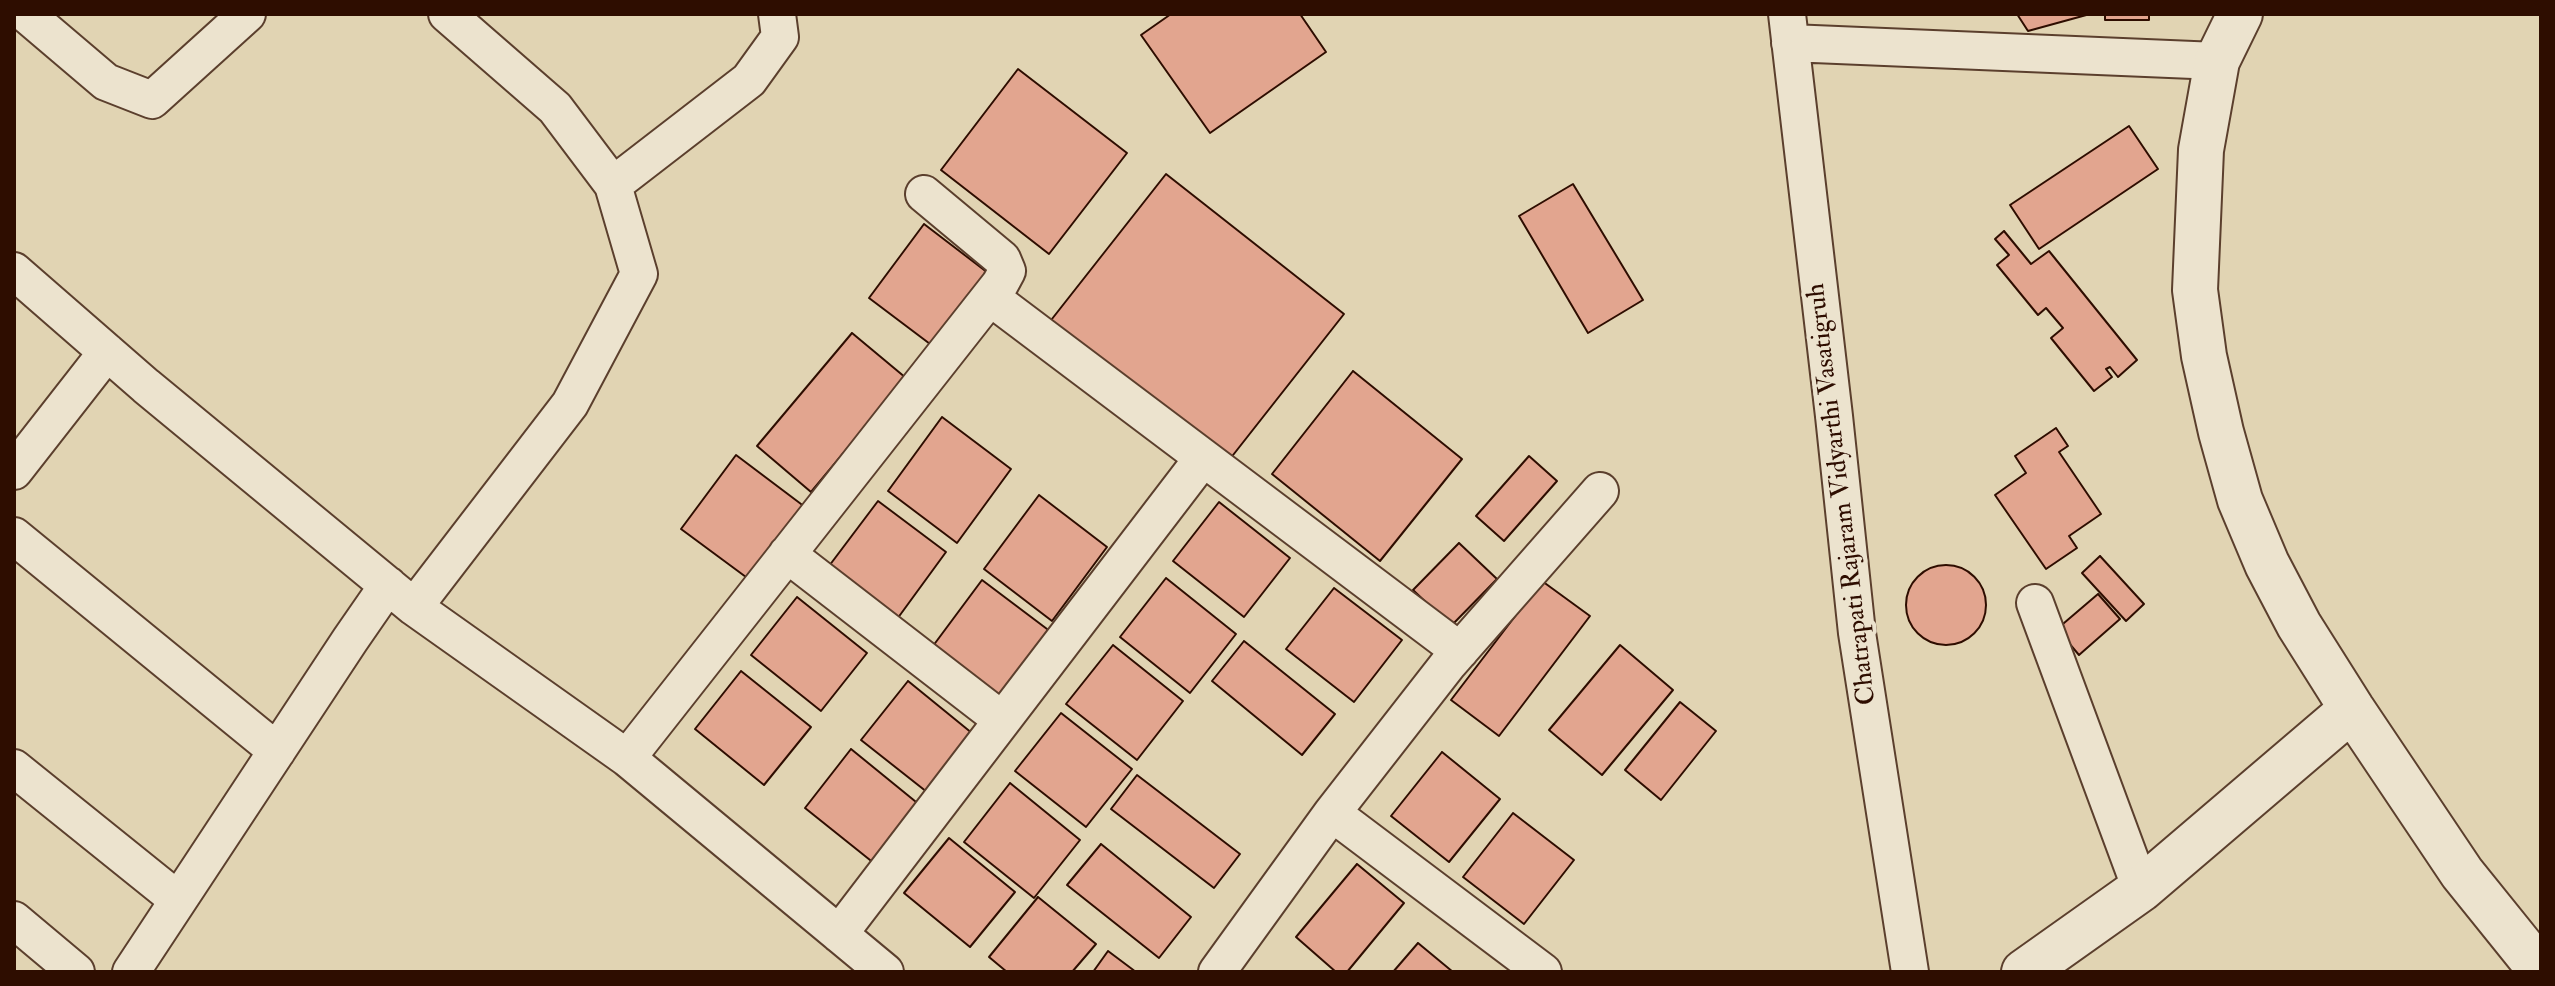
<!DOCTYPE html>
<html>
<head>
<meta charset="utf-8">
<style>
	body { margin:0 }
	#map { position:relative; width:2555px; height:986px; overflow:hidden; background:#e1d4b3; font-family:"IM FELL Double Pica",serif }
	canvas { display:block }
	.frame { position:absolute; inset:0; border:16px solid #2e0d00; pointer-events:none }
</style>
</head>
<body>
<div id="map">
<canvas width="2555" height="986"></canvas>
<div class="frame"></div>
</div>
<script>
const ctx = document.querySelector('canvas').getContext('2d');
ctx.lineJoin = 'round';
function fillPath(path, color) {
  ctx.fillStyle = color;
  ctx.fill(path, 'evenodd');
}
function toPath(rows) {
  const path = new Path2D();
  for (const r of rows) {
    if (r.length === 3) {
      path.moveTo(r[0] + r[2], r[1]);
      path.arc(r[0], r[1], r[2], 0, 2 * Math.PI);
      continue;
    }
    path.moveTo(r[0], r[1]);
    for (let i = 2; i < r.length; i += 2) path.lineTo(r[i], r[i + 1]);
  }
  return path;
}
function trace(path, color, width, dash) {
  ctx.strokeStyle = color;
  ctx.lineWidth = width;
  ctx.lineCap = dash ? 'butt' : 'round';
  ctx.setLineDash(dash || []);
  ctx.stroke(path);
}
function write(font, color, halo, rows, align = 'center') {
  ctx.font = font + ' "IM FELL Double Pica",serif';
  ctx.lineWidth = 8;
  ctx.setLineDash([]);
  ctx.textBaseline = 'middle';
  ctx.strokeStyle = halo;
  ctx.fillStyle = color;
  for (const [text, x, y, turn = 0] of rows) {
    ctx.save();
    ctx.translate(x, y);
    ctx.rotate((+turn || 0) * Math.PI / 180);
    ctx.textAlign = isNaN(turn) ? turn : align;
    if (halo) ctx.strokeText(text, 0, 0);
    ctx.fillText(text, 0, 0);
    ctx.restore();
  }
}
const building = toPath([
	[1171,14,1300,14,1326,52,1210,133,1141,35,1171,14],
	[2017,14,2090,14,2028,31,2017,14],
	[2105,14,2149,14,2149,20,2105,20,2105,14],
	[1018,69,1127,153,1049,254,941,170,1018,69],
	[2129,126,2158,169,2039,249,2010,205,2129,126],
	[1166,174,1344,314,1226,464,1048,324,1166,174],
	[1573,184,1643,300,1588,333,1519,216,1573,184],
	[924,224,992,276,938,350,869,298,924,224],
	[2004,231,2031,264,2049,251,2137,360,2118,377,2110,367,2106,369,2112,377,2094,391,2051,338,2063,328,2046,308,2038,315,1997,265,2009,255,1995,239,2004,231],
	[852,333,906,378,811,492,757,446,852,333],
	[1353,371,1462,459,1380,561,1272,474,1353,371],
	[942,417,1011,469,957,543,888,491,942,417],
	[2056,428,2068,446,2059,452,2101,514,2069,536,2077,548,2046,569,1995,495,2026,473,2015,456,2056,428],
	[736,455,805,507,750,580,681,529,736,455],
	[1529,456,1557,481,1504,541,1476,516,1529,456],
	[1039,495,1107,547,1052,621,984,569,1039,495],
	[878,501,946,552,892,626,823,574,878,501],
	[1219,502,1290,558,1244,617,1173,561,1219,502],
	[1459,543,1497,579,1451,626,1413,590,1459,543],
	[2100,556,2144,604,2126,621,2082,573,2100,556],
	[1946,605,40],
	[1166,578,1236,634,1190,693,1120,637,1166,578],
	[982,580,1051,632,996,706,927,654,982,580],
	[1542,581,1590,616,1499,736,1451,700,1542,581],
	[1334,588,1402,640,1354,702,1286,649,1334,588],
	[2098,594,2120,619,2079,655,2057,629,2098,594],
	[797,597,867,653,821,711,751,655,797,597],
	[1244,641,1335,714,1302,755,1212,681,1244,641],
	[1113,645,1183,701,1137,760,1066,704,1113,645],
	[1620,645,1673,690,1602,775,1549,730,1620,645],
	[741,671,811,727,764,785,695,729,741,671],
	[908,681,978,738,932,796,861,740,908,681],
	[1680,702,1716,731,1661,800,1625,770,1680,702],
	[1061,713,1132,769,1086,827,1015,771,1061,713],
	[851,749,921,806,875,864,805,808,851,749],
	[1442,752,1500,799,1449,862,1391,816,1442,752],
	[1137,775,1240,854,1214,888,1111,809,1137,775],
	[1010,783,1080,840,1034,898,964,842,1010,783],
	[1513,813,1574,860,1524,924,1463,877,1513,813],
	[949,838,1015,892,970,947,904,893,949,838],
	[1101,844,1191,917,1159,958,1067,885,1101,844],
	[1357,864,1404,903,1347,972,1336,972,1296,937,1357,864],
	[1038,897,1096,944,1072,972,1007,972,989,957,1038,897],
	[1418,943,1453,972,1393,972,1418,943],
	[1108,951,1136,972,1093,972,1108,951]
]);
const minor = toPath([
	[26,14,106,82,152,100,247,14],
	[1787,14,1834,416,1857,633,1910,972],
	[1790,43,2217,61],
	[613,185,749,80,780,37,777,14],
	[14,271,146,386,414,607,627,758,885,972],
	[990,297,1460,651],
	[14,471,107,352],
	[14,536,277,751],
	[787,554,1002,720],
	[2035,603,2141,889],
	[414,607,570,404,639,274,613,185,555,108,447,14],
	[627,758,1000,284,1007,271,1002,259,924,194],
	[14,768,178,900],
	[1332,813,1543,972],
	[14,920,76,972],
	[839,934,1203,458],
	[131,972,350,640,388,585],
	[1217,972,1332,813,1449,663,1600,491]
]);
const tertiary = toPath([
	[2240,14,2217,61,2201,150,2195,290,2204,356,2221,432,2240,500,2267,564,2299,625,2352,709,2462,873,2541,971],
	[2024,972,2141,889,2352,709]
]);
const streetNames = [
	["Chatrapati Rajaram Vidyarthi Vasatigruh",1843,494,-97]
];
fillPath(building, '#e2a58f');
trace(building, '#2e0d00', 2);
trace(minor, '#5b3f2d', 40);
trace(tertiary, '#5b3f2d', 48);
trace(minor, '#ece3ce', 36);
trace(tertiary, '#ece3ce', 44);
write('26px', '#2e0d00', '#ece3ce', streetNames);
</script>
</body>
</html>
